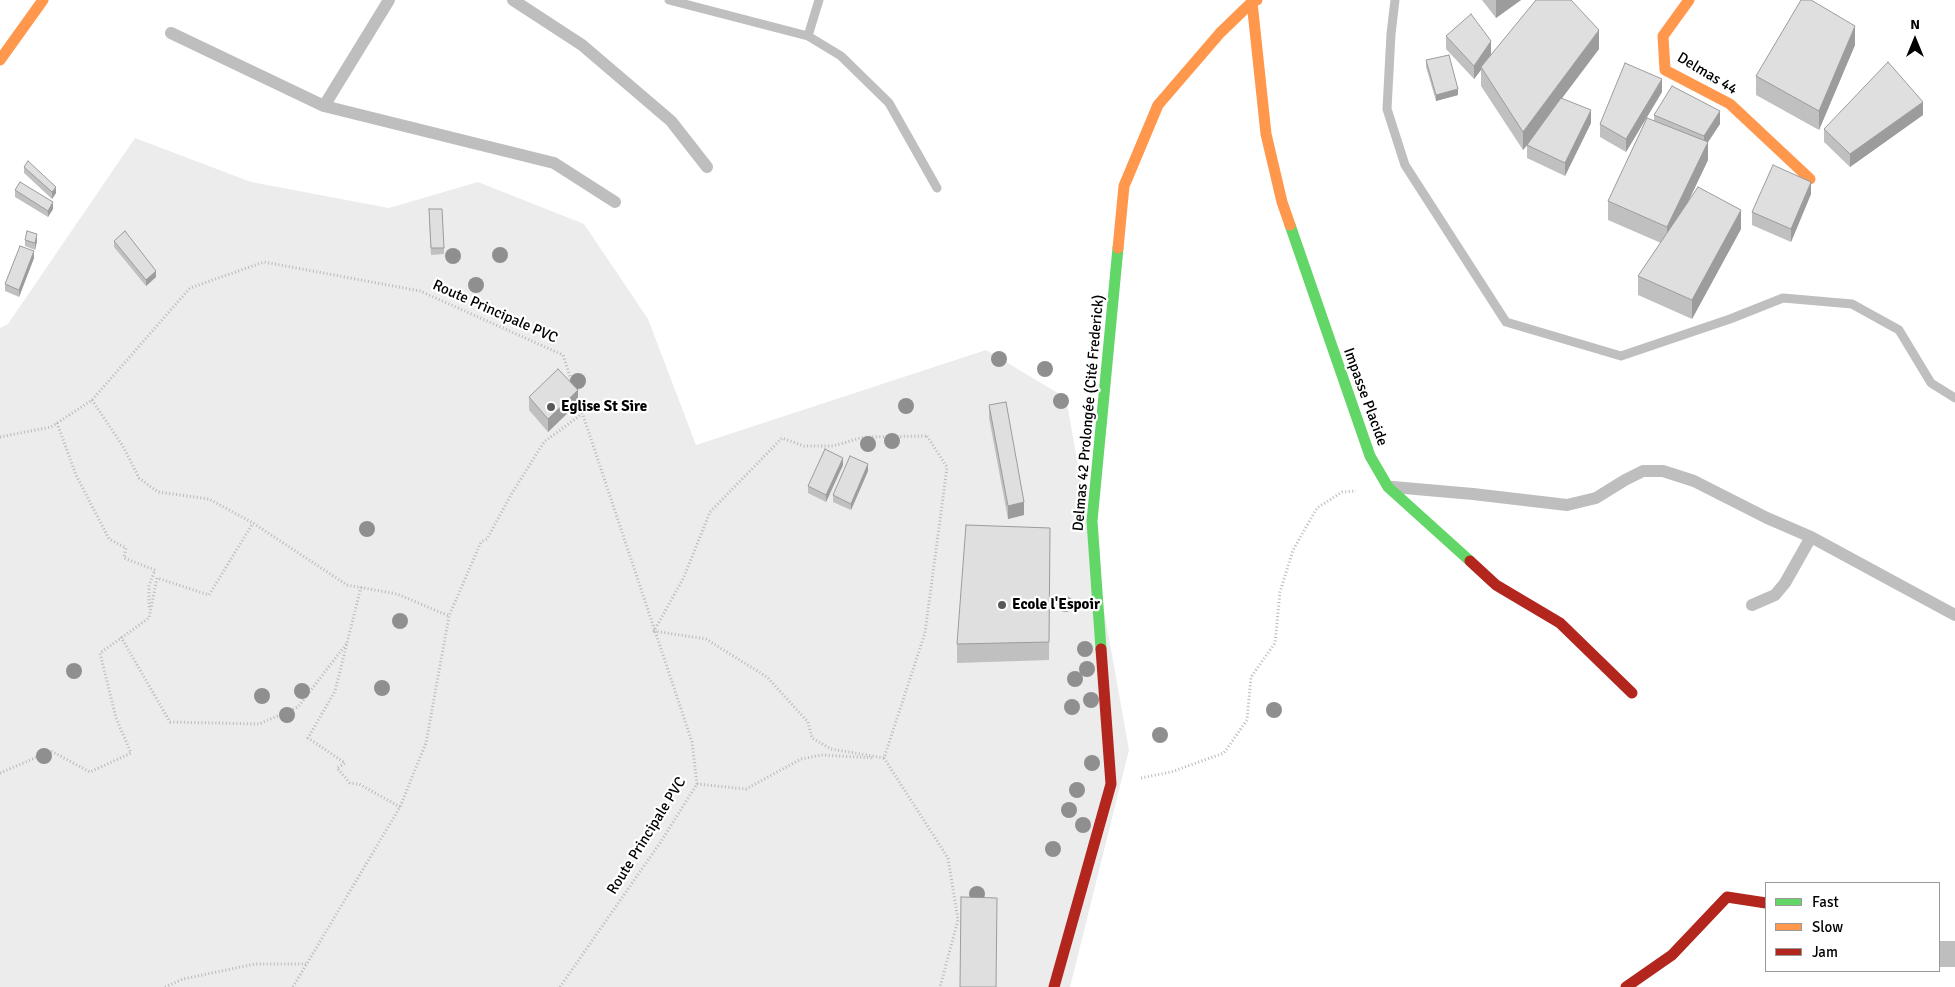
<!DOCTYPE html>
<html>
<head>
<meta charset="utf-8">
<style>
	body { margin:0 }
	#map { position:relative; width:1955px; height:987px; overflow:hidden; background:#fff; font-family:Signika,sans-serif }
	canvas { display:block }
	.legend { position:absolute; left:1765px; top:882px; width:175px; height:90px; box-sizing:border-box; background:#fff; border:1px solid #999; margin:0; padding:6px 9px; list-style:none; font-size:15px; color:#000 }
	.legend li { display:flex; align-items:center; gap:10px; height:25px }
	.legend b { width:25px; border:1px solid #999 }
	.north { position:absolute; left:1890px; top:15px; width:50px; height:50px; -webkit-text-stroke:4px #fff; paint-order:stroke; rotate:0deg; font-size:14px; font-weight:700; line-height:20px; text-align:center; color:#000 }
	.north::after { content:''; display:block; margin:auto; width:18px; height:22px; background:#000; clip-path:polygon(50% 0,100% 100%,50% 72%,0 100%) }
</style>
</head>
<body>
<div id="map">
<canvas width="1955" height="987"></canvas>
<ul class="legend">
<li><b style="height:6px;background:#63d668"></b>Fast</li>
<li><b style="height:6px;background:#ff974d"></b>Slow</li>
<li><b style="height:6px;background:#b3261e"></b>Jam</li>
</ul>
<div class="north">N</div>
</div>
<script>
const ctx = document.querySelector('canvas').getContext('2d');
ctx.lineJoin = 'round';
function fillPath(path, color) {
  ctx.fillStyle = color;
  ctx.fill(path, 'evenodd');
}
function toPath(rows) {
  const path = new Path2D();
  for (const r of rows) {
    path.moveTo(r[0], r[1]);
    for (let i = 2; i < r.length; i += 2) path.lineTo(r[i], r[i + 1]);
  }
  return path;
}
function trace(path, color, width, dash) {
  ctx.strokeStyle = color;
  ctx.lineWidth = width;
  ctx.lineCap = dash ? 'butt' : 'round';
  ctx.setLineDash(dash || []);
  ctx.stroke(path);
}
function write(font, color, halo, rows, align = 'center') {
  ctx.font = font + ' Signika,sans-serif';
  ctx.lineWidth = 4.5;
  ctx.setLineDash([]);
  ctx.textBaseline = 'middle';
  ctx.strokeStyle = halo;
  ctx.fillStyle = color;
  for (const [text, x, y, turn = 0] of rows) {
    ctx.save();
    ctx.translate(x, y);
    ctx.rotate((+turn || 0) * Math.PI / 180);
    ctx.textAlign = isNaN(turn) ? turn : align;
    if (halo) ctx.strokeText(text, 0, 0);
    ctx.fillText(text, 0, 0);
    ctx.restore();
  }
}
const green = toPath([
	[135,138,251,182,389,208,478,182,584,224,648,319,696,445,986,350,1066,398,1129,750,1070,987,0,987,0,328,8,324]
]);
const stream = toPath([
	[669,0,808,36,841,56,889,103,937,188],
	[1395,0,1391,34,1387,109,1405,165,1506,322,1621,356,1730,319,1783,298,1852,304,1899,330,1931,383,1955,398],
	[808,36,819,0]
]);
const path = toPath([
	[92,400,124,448,139,478,158,492,209,499,253,523,347,585,397,594,449,616],
	[57,423,76,475,109,539,126,548,124,558,155,570,149,586,149,608],
	[927,436,947,467,925,633,884,758,831,749,812,738,808,722,767,677,706,639,654,631,683,579,710,512,782,438,804,446,833,446,864,437,927,436],
	[0,437,51,427,57,423,92,400,190,288,264,262,420,291,563,355,574,389],
	[361,587,335,691,308,738,345,763,337,768,350,783,359,784,400,807],
	[121,637,170,722,259,724,298,707,347,643],
	[884,758,948,858,958,920,940,987],
	[0,773,51,751,90,772,131,753,116,718,100,653,149,618,157,578,209,595,253,523],
	[1141,778,1171,772,1224,753,1247,720,1251,677,1275,643,1280,592,1293,550,1317,508,1342,492,1356,491],
	[697,784,746,789,801,759,821,755,874,758],
	[165,987,183,979,255,964,306,964],
	[293,987,400,807,426,743,449,616,481,542,487,539,512,493,544,442,582,414],
	[560,987,660,843,697,784,692,742,577,397]
]);
const lane = toPath([
	[513,0,582,45,671,121,707,167],
	[171,33,324,106,554,163,615,202],
	[324,106,389,0],
	[1393,487,1473,494,1567,505,1596,498,1625,480,1643,471,1663,471,1694,481,1767,518,1811,537,1785,583,1775,595,1752,605],
	[1811,537,1955,615]
]);
const street = toPath([
	[1939,954,1955,954]
]);
const fast = toPath([
	[1290,225,1370,456,1388,487,1470,561],
	[1101,649,1092,521,1118,248]
]);
const slow = toPath([
	[1689,0,1663,36,1665,70,1730,104,1810,179],
	[1252,2,1266,134,1282,202,1290,225],
	[0,60,43,0],
	[1118,248,1124,186,1158,105,1220,33,1252,2,1257,0]
]);
const jam = toPath([
	[1470,561,1496,585,1560,623,1632,693],
	[1054,987,1111,784,1101,649],
	[1626,987,1672,955,1727,897,1766,903]
]);
const trees = [
	[500,255],
	[453,256],
	[476,285],
	[999,359],
	[1045,369],
	[578,381],
	[1061,401],
	[906,406],
	[892,441],
	[868,444],
	[367,529],
	[1065,604],
	[400,621],
	[1085,649],
	[1087,669],
	[74,671],
	[1075,679],
	[382,688],
	[302,691],
	[262,696],
	[1091,700],
	[1072,707],
	[1274,710],
	[287,715],
	[1160,735],
	[44,756],
	[1092,763],
	[1077,790],
	[1069,810],
	[1083,825],
	[1053,849],
	[977,894]
];
const wall = toPath([
	[1482,0,1521,0,1496,18],
	[1446,36,1491,54,1599,49,1562,98,1591,123,1565,176,1527,158,1527,146,1523,150,1481,86,1481,70,1474,79,1446,49],
	[1855,45,1819,130,1756,95,1756,76],
	[1426,60,1458,95,1436,101,1426,67],
	[1662,92,1626,152,1600,137,1600,124],
	[1654,115,1720,124,1708,142,1708,160,1687,204,1741,229,1692,319,1638,295,1638,276,1661,243,1608,220,1608,201,1654,121],
	[1923,115,1850,167,1824,142,1824,129],
	[24,167,56,193,52,199,24,173],
	[15,190,53,209,48,217,15,197],
	[1811,194,1791,242,1752,225,1752,212],
	[429,216,444,248,444,254,431,255],
	[25,240,37,241,35,250,25,246],
	[114,241,156,277,146,286,114,247],
	[34,258,19,297,5,291,5,284],
	[529,397,578,403,548,432,529,410],
	[989,405,1024,515,1008,519,989,418],
	[843,465,826,502,808,493,808,486],
	[868,471,851,510,833,502,833,495],
	[1050,528,1049,660,957,663,957,644]
]);
const shadedWall = toPath([
	[1496,0,1521,0,1496,18],
	[1855,26,1855,45,1819,130,1819,111],
	[1599,30,1599,49,1523,150,1523,132],
	[1491,41,1491,54,1481,67,1481,70,1474,79,1474,66],
	[1662,79,1662,92,1626,152,1626,139],
	[1458,89,1458,95,1436,101,1436,95],
	[1923,102,1923,115,1850,167,1850,154],
	[1591,110,1591,123,1565,176,1565,163],
	[1720,111,1720,124,1708,142,1708,160,1667,246,1667,227,1704,149,1704,136],
	[1811,182,1811,194,1791,242,1791,229],
	[56,187,56,193,52,199,52,192],
	[53,202,53,209,48,217,48,211],
	[1741,210,1741,229,1692,319,1692,300],
	[37,234,37,241,35,250,35,243],
	[34,251,34,258,19,297,19,290],
	[156,271,156,277,146,286,146,280],
	[578,390,578,403,548,432,548,419],
	[843,458,843,465,826,502,826,495],
	[868,464,868,471,851,510,851,504],
	[1024,502,1024,515,1008,519,1008,506]
]);
const building = toPath([
	[1536,0,1571,0,1599,30,1523,132,1481,67,1536,0],
	[1801,0,1811,0,1855,26,1819,111,1756,76,1801,0],
	[1471,14,1491,41,1474,66,1446,36,1471,14],
	[1449,55,1458,89,1436,95,1426,60,1449,55],
	[1888,62,1923,102,1850,154,1824,129,1888,62],
	[1625,63,1662,79,1626,139,1600,124,1625,63],
	[1672,86,1720,111,1704,136,1654,115,1672,86],
	[1561,98,1591,110,1565,163,1527,145,1561,98],
	[1647,118,1708,142,1667,227,1608,201,1647,118],
	[28,161,56,187,52,192,24,167,28,161],
	[1773,165,1811,182,1791,229,1752,212,1773,165],
	[20,182,53,202,48,211,15,190,20,182],
	[1698,187,1741,210,1692,300,1638,276,1698,187],
	[429,209,442,209,444,248,431,248,429,209],
	[27,231,37,234,35,243,25,240,27,231],
	[125,231,156,271,146,280,114,241,125,231],
	[20,246,34,251,19,290,5,284,20,246],
	[558,369,578,390,548,419,529,397,558,369],
	[1006,402,1024,502,1008,506,989,405,1006,402],
	[825,449,843,458,826,495,808,486,825,449],
	[850,456,868,464,851,504,833,495,850,456],
	[966,525,1050,528,1049,642,957,644,966,525],
	[961,897,997,898,996,987,960,987,961,897]
]);
const markers = [
	[551,407,5,"#595959"],
	[1002,605,5,"#595959"]
];
const streetNames = [
	["Delmas 44",1707,74,31],
	["Route Principale PVC",495,312,24],
	["Impasse Placide",1365,397,70],
	["Delmas 42 Prolongée (Cité Frederick)",1089,413,-85],
	["Route Principale PVC",647,836,-58]
];
const poiNames = [
	["Eglise St Sire",561,407],
	["Ecole l'Espoir",1012,605]
];
fillPath(green, '#ececec');
trace(stream, '#bfbfbf', 9);
trace(path, '#b9b9b9', 3, [1, 2.5]);
trace(lane, '#bebebe', 12);
trace(street, '#bebebe', 26);
trace(fast, '#63d668', 11);
trace(slow, '#ff974d', 11);
trace(jam, '#b3261e', 11);
ctx.fillStyle = '#8f8f8f';
for (const [x, y] of trees) {
  ctx.beginPath();
  ctx.arc(x, y, 8, 0, 2 * Math.PI);
  ctx.fill();
}
fillPath(wall, '#c0c0c0');
fillPath(shadedWall, '#9c9c9c');
fillPath(building, '#dfdfdf');
trace(building, '#9c9c9c', 1);
for (const [x, y, r, color] of markers) {
  const dot = new Path2D();
  dot.arc(x, y, r, 0, 2 * Math.PI);
  ctx.fillStyle = color;
  ctx.fill(dot);
  trace(dot, '#fff', 2);
}
write('15px', '#000', '#fff', streetNames);
write('bold 15px', '#000', '#fff', poiNames, 'left');
</script>
</body>
</html>
